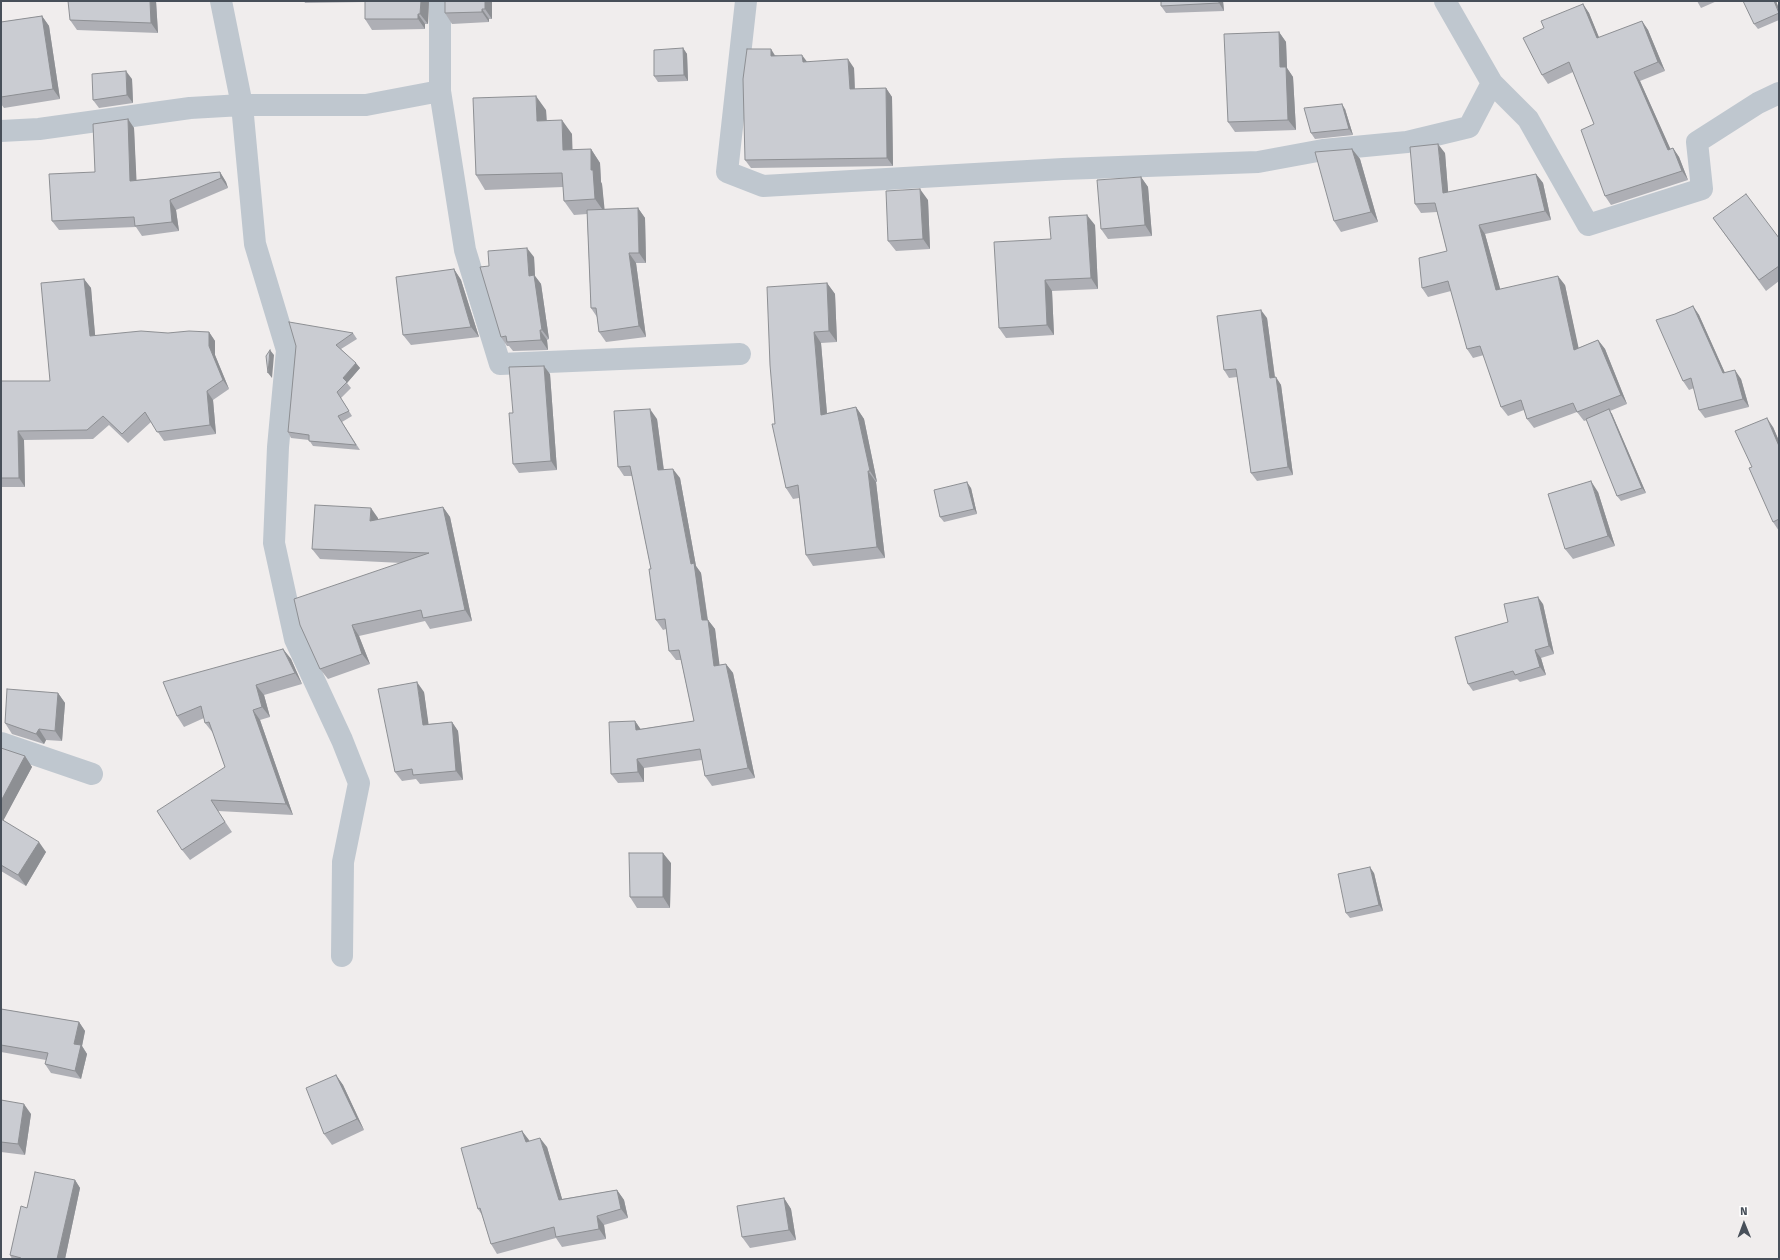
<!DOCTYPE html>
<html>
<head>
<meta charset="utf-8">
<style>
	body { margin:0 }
	#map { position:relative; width:1780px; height:1260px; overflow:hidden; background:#f0eded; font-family:"Fira Sans",sans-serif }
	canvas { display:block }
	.frame { position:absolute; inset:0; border:2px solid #474f59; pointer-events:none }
	.north { position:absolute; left:1724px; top:1204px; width:40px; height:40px; -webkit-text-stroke:3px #fff; paint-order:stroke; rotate:359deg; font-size:11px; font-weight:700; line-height:16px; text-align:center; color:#474f59 }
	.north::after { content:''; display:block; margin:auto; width:14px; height:18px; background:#474f59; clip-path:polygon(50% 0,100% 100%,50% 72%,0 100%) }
</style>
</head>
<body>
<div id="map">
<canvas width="1780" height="1260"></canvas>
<div class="frame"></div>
<div class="north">N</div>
</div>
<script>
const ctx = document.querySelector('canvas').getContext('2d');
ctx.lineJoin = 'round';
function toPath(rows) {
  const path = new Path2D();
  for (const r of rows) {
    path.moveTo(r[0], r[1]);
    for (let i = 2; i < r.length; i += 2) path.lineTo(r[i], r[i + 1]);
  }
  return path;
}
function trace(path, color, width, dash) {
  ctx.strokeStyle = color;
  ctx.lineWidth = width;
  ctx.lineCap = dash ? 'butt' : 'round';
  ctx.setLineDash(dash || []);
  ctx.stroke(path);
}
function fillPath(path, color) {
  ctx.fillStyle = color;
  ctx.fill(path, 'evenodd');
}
const minor = toPath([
	[221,1,242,105,255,244,287,350,278,447,274,543,295,639,342,740,359,783,343,862,342,956],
	[440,1,440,91,465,250,500,364,740,354],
	[746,1,727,172,763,186,1063,169,1258,162,1323,150,1407,142,1469,127,1492,83,1445,1],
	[1492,83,1528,119,1588,225,1702,189,1697,142,1758,103,1779,93],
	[1,131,39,129,190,108,242,105,366,105,440,91],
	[1,743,92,774]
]);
const wall = toPath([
	[156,1,158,33,77,30,70,20],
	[304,1,429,1,428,24,425,24,425,29,372,30,365,19,365,2,305,3],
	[445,1,492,1,492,19,489,19,489,22,452,24,445,13],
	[1161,1,1223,1,1224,11,1166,13,1161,6],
	[1697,1,1717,1,1701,8],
	[1776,1,1779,9,1779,20,1758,29,1754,24],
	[1583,4,1589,13,1599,38,1642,21,1648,30,1665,71,1640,81,1670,149,1673,148,1679,157,1688,180,1611,205,1605,196,1594,124,1573,72,1548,84,1542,75,1544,28],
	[42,16,49,26,60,99,4,108,1,104,1,22],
	[1279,32,1286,42,1287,68,1293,77,1296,130,1235,132,1228,122],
	[683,48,687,54,688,81,658,82,654,76],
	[775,55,807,62,854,68,855,89,886,88,892,97,893,166,751,168,745,160],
	[132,79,133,103,99,108,93,100],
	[1345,109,1353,135,1315,139,1311,133],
	[546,110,547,121,572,134,572,150,591,149,600,163,601,182,602,184,604,209,638,208,645,218,646,263,636,263,646,337,606,342,599,332,597,317,591,308,587,214,574,215,564,201,563,187,485,190,476,175],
	[128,119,134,128,136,180,220,172,226,182,228,188,176,210,179,231,142,236,136,227,59,230,52,221,95,172],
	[1352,149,1360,159,1378,222,1341,232,1334,221],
	[1445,153,1448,192,1536,174,1543,183,1551,220,1485,234,1500,289,1565,285,1578,348,1598,340,1605,349,1627,404,1610,411,1612,414,1646,493,1621,501,1617,496,1587,420,1584,421,1577,412,1534,428,1527,419,1524,410,1508,416,1501,407,1484,355,1473,358,1467,349,1451,291,1428,297,1422,288,1447,251,1437,212,1421,213,1415,204],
	[1141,177,1148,187,1152,236,1108,239,1101,229],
	[928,200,930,249,896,251,888,241],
	[1713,218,1779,238,1779,281,1766,291],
	[1095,225,1098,289,1052,291,1054,335,1006,338,999,328,1051,239],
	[534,257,535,276,541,284,549,339,547,340,548,350,513,351,509,346,507,346,501,337,489,266],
	[454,269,461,280,479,337,411,345,403,335],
	[84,279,91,288,95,336,209,332,215,341,215,355,229,389,213,400,216,434,164,441,151,422,128,443,109,425,93,439,24,440,25,487,1,487,1,381,50,381],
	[827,283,835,294,837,342,821,343,827,413,856,407,864,419,877,482,876,482,885,558,813,566,806,555,799,498,793,499,786,488,775,424],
	[1693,306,1699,315,1725,373,1741,379,1749,407,1705,418,1699,410,1694,388,1689,390,1683,381,1675,314],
	[1267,318,1275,377,1281,385,1293,475,1257,481,1251,473,1237,377,1229,378,1224,370],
	[353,333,357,339,341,349,360,368,347,383,351,388,341,398,352,416,342,422,360,450,313,446,309,440,291,438,288,432,296,346],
	[550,374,557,470,519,473,513,464,513,413],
	[657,419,664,470,680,478,696,566,701,573,708,620,715,629,719,665,726,664,733,673,755,778,712,786,705,776,702,760,644,768,644,782,618,783,611,774,635,721,640,729,694,721,681,660,676,660,669,651,666,629,663,630,656,620,651,569,632,476,624,476,618,467],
	[1773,427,1779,441,1779,531,1773,522,1752,467],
	[971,488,977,514,944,522,940,517],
	[1598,492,1615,546,1573,559,1565,549],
	[443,507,450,517,472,621,430,629,425,621,359,636,370,664,328,679,320,669,300,625,402,563,320,559,312,549,378,518,378,520],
	[1543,604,1554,654,1541,658,1546,675,1520,682,1517,679,1473,691,1468,684,1508,622],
	[283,649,291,659,302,684,264,695,270,717,260,720,293,815,218,811,232,832,190,860,182,850,225,767,213,733,205,723,204,718,184,727,177,716],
	[424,692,428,724,452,722,458,731,463,780,420,784,416,779,402,781,395,772],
	[58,693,65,703,62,741,46,740,44,744,12,734,5,723],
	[1,748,25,756,32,767,3,820,46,852,26,886,1,871],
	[671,863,670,908,637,908,630,897],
	[1374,873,1383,911,1350,918,1346,913],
	[1,1009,79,1022,85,1031,82,1046,87,1054,81,1079,51,1073,45,1064,46,1060,1,1052],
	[336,1075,343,1085,364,1130,332,1145,324,1134],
	[1,1100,31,1114,25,1155,1,1152],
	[522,1131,529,1141,547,1147,562,1199,617,1190,624,1200,628,1218,604,1225,606,1239,562,1247,556,1238,497,1254,491,1244,482,1215,478,1209],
	[75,1180,80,1188,65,1259,12,1259,10,1255,27,1208],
	[784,1198,791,1209,796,1240,750,1248,742,1237]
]);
const shadedWall = toPath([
	[150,1,156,1,158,33,151,23],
	[421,1,429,1,428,24,420,14],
	[485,1,492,1,492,19,485,9],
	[1219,1,1223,1,1224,11,1219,3],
	[1774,1,1776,1,1779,9,1779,12],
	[1583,4,1589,13,1603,47,1597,38],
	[482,9,489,19,489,22,482,12],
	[418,14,425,24,425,29,418,19],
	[42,16,49,26,60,99,53,89],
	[1642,21,1648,30,1665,71,1658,62],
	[1279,32,1286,42,1287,68,1293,77,1296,130,1288,120,1280,67],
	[683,48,687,54,688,81,684,75],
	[771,49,776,57,771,56],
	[802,55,808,63,803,62],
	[848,59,854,68,855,97,850,89],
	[126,71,132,79,133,103,127,95],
	[1634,72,1640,81,1675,159,1668,150],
	[886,88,892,97,893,166,887,158],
	[536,96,546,110,547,135,537,121],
	[1342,104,1345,109,1353,135,1349,129],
	[128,119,134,128,137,190,130,181],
	[562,120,572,134,573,164,563,150],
	[1438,144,1445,153,1449,202,1443,193],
	[1673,148,1679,157,1688,180,1682,171],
	[591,149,600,163,601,182,602,184,605,213,595,199,591,170],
	[1352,149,1360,159,1378,222,1371,212],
	[220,172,226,182,228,188,221,178],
	[1536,174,1543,183,1551,220,1545,211],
	[1141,177,1148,187,1152,236,1145,225],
	[920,189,928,200,930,249,923,239],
	[170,200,176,210,179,231,172,222],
	[638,208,645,218,646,263,639,253],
	[1087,215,1095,225,1098,289,1091,278],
	[1479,225,1485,234,1503,299,1496,290],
	[527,248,534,257,535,276,541,284,549,339,542,330,529,276],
	[629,253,636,263,646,337,639,326],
	[454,269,461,280,479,337,471,327],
	[1558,276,1565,285,1581,359,1574,350],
	[84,279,91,288,96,345,90,336],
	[1045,280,1052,291,1054,335,1047,325],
	[827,283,835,294,837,342,829,331],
	[1693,306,1699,315,1729,382,1723,373],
	[1261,310,1267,318,1276,386,1270,378],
	[540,330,547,340,548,350,541,340],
	[209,332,215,341,215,355,229,389,223,380,209,346],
	[814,332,821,343,828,426,821,415],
	[1598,340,1605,349,1627,404,1621,395],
	[270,350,274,355,272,378,268,373],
	[356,363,360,368,347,383,343,378],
	[544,366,550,374,557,470,551,461],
	[1735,370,1741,379,1749,407,1743,399],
	[1276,377,1281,385,1293,475,1288,467],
	[207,391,213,400,216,434,210,425],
	[856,407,864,419,877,482,870,471],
	[650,409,657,419,665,480,658,470],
	[1609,409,1612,414,1646,493,1642,488],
	[1767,418,1773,427,1779,441,1779,446],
	[18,431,24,440,25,487,19,478],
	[673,469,680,478,696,566,701,573,709,630,702,620],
	[868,471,876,482,885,558,877,547],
	[1591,481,1598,492,1615,546,1608,536],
	[967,482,971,488,977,514,974,509],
	[443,507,450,517,472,621,465,610],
	[371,508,378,518,377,532,370,521],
	[1538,597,1543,604,1554,654,1549,646],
	[708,620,715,629,721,676,714,666],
	[352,625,359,636,370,664,362,654],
	[283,649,291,659,302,684,295,673],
	[1535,650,1541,658,1546,675,1540,667],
	[726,664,733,673,755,778,748,768],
	[417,682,424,692,430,734,423,725],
	[256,685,264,695,270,717,262,707],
	[58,693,65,703,62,741,55,731],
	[253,710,260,720,293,815,286,804],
	[635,721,642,731,636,730],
	[452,722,458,731,463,780,456,771],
	[39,729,46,740,44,744,36,734],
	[25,756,32,767,1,825,1,801],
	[637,759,644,768,644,782,638,772],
	[39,842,46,852,26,886,18,875],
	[663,853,671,863,670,908,663,897],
	[1370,867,1374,873,1383,911,1379,905],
	[79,1022,85,1031,82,1046,87,1054,81,1079,75,1071,74,1044],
	[336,1075,343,1085,364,1130,357,1119],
	[24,1104,31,1114,25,1155,18,1144],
	[522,1131,529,1140,533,1152,526,1142],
	[540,1138,547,1147,565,1209,559,1200],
	[75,1180,80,1188,65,1259,57,1259],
	[617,1190,624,1200,628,1218,621,1209],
	[784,1198,791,1209,796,1240,789,1230],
	[597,1216,604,1225,606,1239,599,1229]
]);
const building = toPath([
	[68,1,150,1,151,23,70,20,68,1],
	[365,1,421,1,420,14,418,14,418,19,365,19,365,1],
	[445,1,485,1,485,9,482,9,482,12,445,13,445,1],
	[1161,1,1219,1,1219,3,1161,6,1161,1],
	[1743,1,1774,1,1779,13,1754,24,1743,1],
	[1583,4,1597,38,1642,21,1658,62,1634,72,1668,150,1673,148,1682,171,1605,196,1581,130,1594,124,1569,62,1542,75,1523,38,1544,28,1541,21,1583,4],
	[42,16,53,89,1,97,1,22,42,16],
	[1279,32,1280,67,1286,67,1288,120,1228,122,1224,34,1279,32],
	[683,48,684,75,654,76,654,50,683,48],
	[747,49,771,49,771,56,802,55,803,62,848,59,850,89,886,88,887,158,745,160,743,79,747,49],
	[126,71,127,95,93,100,92,74,126,71],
	[536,96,537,121,562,120,563,150,591,149,591,170,593,170,595,199,564,201,562,173,476,175,473,98,536,96],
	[1342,104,1349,129,1311,133,1304,108,1342,104],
	[128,119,130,181,220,172,221,178,170,200,172,222,135,226,134,217,52,221,49,174,95,172,93,124,128,119],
	[1438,144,1443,193,1536,174,1545,211,1479,225,1496,290,1558,276,1574,350,1598,340,1621,395,1577,412,1573,403,1527,419,1521,400,1501,407,1480,346,1467,349,1448,281,1422,288,1419,258,1447,251,1435,203,1415,204,1410,147,1438,144],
	[1352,149,1371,212,1334,221,1315,152,1352,149],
	[1141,177,1145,225,1101,229,1097,180,1141,177],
	[920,189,923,239,888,241,886,191,920,189],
	[1746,194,1779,238,1779,266,1759,280,1713,218,1746,194],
	[638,208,639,253,629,253,639,326,599,332,596,308,591,308,587,210,638,208],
	[1087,215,1091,278,1045,280,1047,325,999,328,994,242,1051,239,1049,217,1087,215],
	[527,248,529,276,534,275,542,330,540,330,541,340,507,342,506,336,501,337,480,267,489,266,488,251,527,248],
	[454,269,471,327,403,335,396,277,454,269],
	[84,279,90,336,141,331,168,333,189,331,209,332,209,346,223,380,207,391,210,425,157,432,145,412,122,434,103,416,87,430,18,431,19,478,1,478,1,381,50,381,41,283,84,279],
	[827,283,829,331,814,332,821,415,856,407,870,471,868,471,877,547,806,555,798,485,786,488,772,424,775,424,770,365,767,287,827,283],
	[1693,306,1723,373,1735,370,1743,399,1699,410,1691,378,1683,381,1656,320,1675,314,1693,306],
	[1261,310,1270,378,1276,377,1288,467,1251,473,1236,369,1224,370,1217,316,1261,310],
	[289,322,353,333,336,345,356,363,343,378,347,382,337,392,349,411,338,416,356,445,309,441,309,435,288,432,296,346,289,322],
	[270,350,268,373,266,356,270,350],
	[544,366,551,461,513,464,509,413,513,413,509,367,544,366],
	[650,409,658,470,673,469,691,564,694,563,702,620,708,620,714,666,726,664,748,768,705,776,700,749,637,759,638,772,611,774,609,722,635,721,636,730,694,721,679,650,669,651,665,619,656,620,649,569,651,569,630,466,618,467,614,411,650,409],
	[1609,409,1642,488,1617,496,1586,419,1609,409],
	[1767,418,1779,446,1779,519,1773,522,1749,468,1752,467,1735,431,1767,418],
	[1591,481,1608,536,1565,549,1548,494,1591,481],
	[967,482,974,509,940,517,934,490,967,482],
	[315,505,371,508,370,521,443,507,465,610,423,618,421,610,352,625,362,654,320,669,300,625,294,599,429,553,312,549,315,505],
	[1538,597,1549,646,1535,650,1540,667,1515,675,1513,671,1468,684,1455,637,1508,622,1504,604,1538,597],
	[283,649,295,673,256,685,262,707,253,710,286,804,211,800,225,822,182,850,157,811,225,767,209,722,205,723,201,706,177,716,163,682,283,649],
	[417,682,423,725,452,722,456,771,413,775,412,769,395,772,378,689,417,682],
	[7,689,58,693,55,731,39,729,36,734,5,723,7,689],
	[1,748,25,756,1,801,1,748],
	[1,819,39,842,18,875,1,865,1,819],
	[629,853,663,853,663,897,630,897,629,853],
	[1370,867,1379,905,1346,913,1338,874,1370,867],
	[1,1009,79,1022,74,1044,81,1045,75,1071,45,1064,48,1053,1,1045,1,1009],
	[336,1075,357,1119,324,1134,306,1088,336,1075],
	[1,1100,24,1104,18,1144,1,1142,1,1100],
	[522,1131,526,1142,540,1138,559,1200,617,1190,621,1209,597,1216,599,1229,556,1237,554,1227,491,1244,480,1208,478,1209,461,1148,522,1131],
	[35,1172,75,1180,57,1259,20,1259,21,1258,10,1255,21,1206,27,1208,35,1172],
	[784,1198,789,1230,742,1237,737,1206,784,1198]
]);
trace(minor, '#bfc7cf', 22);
fillPath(wall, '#aeafb5');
fillPath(shadedWall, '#8d8f93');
fillPath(building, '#caccd2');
trace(building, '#8d8f93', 1);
</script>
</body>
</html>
